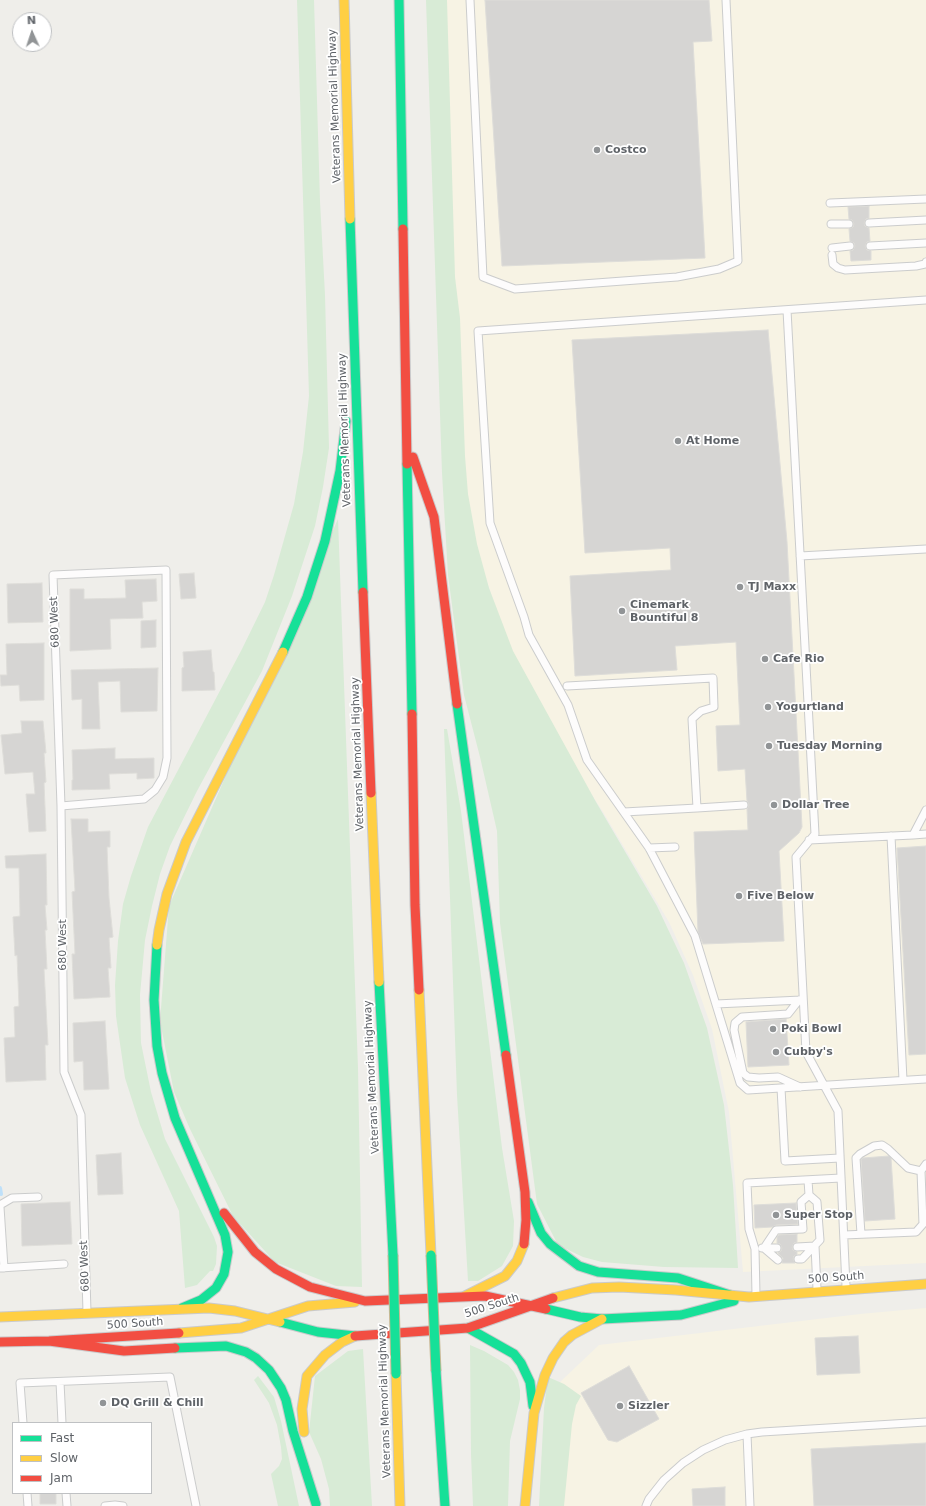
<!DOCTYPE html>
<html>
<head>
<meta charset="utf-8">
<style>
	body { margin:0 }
	#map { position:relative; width:926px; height:1506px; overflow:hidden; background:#efeeea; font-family:"DejaVu Sans",sans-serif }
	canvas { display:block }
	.legend { position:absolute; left:12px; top:1422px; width:140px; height:72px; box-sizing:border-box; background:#fff; border:1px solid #bfc1c3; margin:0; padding:5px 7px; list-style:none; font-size:12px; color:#5f6368 }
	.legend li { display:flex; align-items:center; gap:8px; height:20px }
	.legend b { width:20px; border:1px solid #bfc1c3 }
	.north { position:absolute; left:12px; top:12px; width:40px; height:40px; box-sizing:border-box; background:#fff; border:1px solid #bfc1c3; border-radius:50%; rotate:357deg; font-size:11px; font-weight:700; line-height:16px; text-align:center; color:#5f6368 }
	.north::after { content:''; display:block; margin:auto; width:14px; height:18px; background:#919496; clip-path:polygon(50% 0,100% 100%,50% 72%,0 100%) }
</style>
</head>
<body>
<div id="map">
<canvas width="926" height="1506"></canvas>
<ul class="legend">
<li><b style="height:5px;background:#16e098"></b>Fast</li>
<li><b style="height:5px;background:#ffcf43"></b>Slow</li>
<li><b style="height:5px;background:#f24e42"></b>Jam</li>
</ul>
<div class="north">N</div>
</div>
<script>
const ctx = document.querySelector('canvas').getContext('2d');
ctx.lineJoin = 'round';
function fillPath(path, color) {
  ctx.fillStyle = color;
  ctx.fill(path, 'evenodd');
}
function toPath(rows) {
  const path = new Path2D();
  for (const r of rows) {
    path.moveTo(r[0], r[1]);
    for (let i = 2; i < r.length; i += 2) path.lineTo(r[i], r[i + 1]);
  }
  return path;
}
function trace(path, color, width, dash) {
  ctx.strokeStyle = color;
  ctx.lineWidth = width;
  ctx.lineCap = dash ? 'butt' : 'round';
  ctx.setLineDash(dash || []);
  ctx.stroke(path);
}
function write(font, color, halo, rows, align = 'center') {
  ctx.font = font + ' "DejaVu Sans",sans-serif';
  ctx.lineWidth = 3.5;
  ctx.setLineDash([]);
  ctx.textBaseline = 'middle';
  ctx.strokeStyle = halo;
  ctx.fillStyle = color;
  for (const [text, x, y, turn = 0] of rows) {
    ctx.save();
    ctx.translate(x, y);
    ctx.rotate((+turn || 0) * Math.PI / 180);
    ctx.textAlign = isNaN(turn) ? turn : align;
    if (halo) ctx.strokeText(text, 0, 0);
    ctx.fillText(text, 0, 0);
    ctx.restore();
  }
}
const commercial = toPath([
	[435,0,926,0,926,1263,743,1272,729,1112,712,1029,693,975,669,922,603,812,570,761,515,666,461,503],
	[926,1308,926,1506,551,1506,559,1383,599,1345,860,1314]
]);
const green = toPath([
	[297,0,314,0,320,201,325,295,329,448,323,487,315,526,292,596,262,671,197,791,170,846,160,874,152,906,145,940,140,995,141,1043,151,1092,165,1139,214,1237,217,1246,216,1264,213,1271,210,1271,197,1285,185,1288,179,1211,140,1125,125,1078,116,1016,115,985,118,941,123,904,131,876,148,827,242,649,265,602,274,575,294,504,303,452,309,396],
	[426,0,447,0,455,277,460,318,465,456,468,494,477,544,489,588,513,651,596,802,657,906,684,963,707,1028,724,1105,733,1185,738,1268,664,1267,602,1262,583,1257,558,1245,537,1204,500,923,497,831,480,757,464,695,448,575,442,473],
	[338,519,358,1068,362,1287,336,1286,275,1262,233,1216,190,1129,174,1092,160,1021,169,906],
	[444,729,447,729,461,811,502,1148,514,1221,513,1246,502,1266,478,1281,468,1281,457,1095],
	[470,1345,484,1351,508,1365,514,1372,518,1380,520,1390,520,1399,510,1441,508,1506,473,1506,471,1454],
	[363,1349,372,1506,330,1506,329,1489,321,1459,309,1432,315,1376,348,1351],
	[258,1376,274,1397,281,1421,299,1506,278,1506,271,1474,279,1466,282,1459,281,1447,277,1425,269,1403,254,1380],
	[548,1377,564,1384,581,1396,576,1405,572,1424,564,1506,539,1506,544,1408]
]);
const stream = toPath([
	[0,1188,1,1194]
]);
const building = toPath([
	[485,0,709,0,712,41,693,42,705,258,502,266,485,0],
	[869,206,869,218,866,219,864,223,865,226,869,228,870,241,867,242,865,246,867,250,871,251,871,260,851,261,850,251,853,250,855,246,854,243,850,241,849,229,853,227,854,224,852,220,849,219,848,207,869,206],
	[768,330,787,542,802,827,799,833,779,851,784,941,703,944,698,932,694,832,748,830,747,809,749,805,747,801,745,769,718,771,716,726,740,725,736,642,675,646,677,670,575,676,570,576,671,570,670,548,585,553,572,340,768,330],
	[194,573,196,598,181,599,179,574,194,573],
	[156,579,157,601,142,602,143,618,110,619,111,649,70,651,70,589,84,589,84,599,126,598,125,580,156,579],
	[42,583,43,622,8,623,7,584,42,583],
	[156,620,156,647,141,648,141,621,156,620],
	[44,643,44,700,20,701,19,685,1,686,0,675,7,675,6,644,44,643],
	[211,650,213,672,214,672,215,690,182,691,182,668,184,667,183,652,211,650],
	[158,668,157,711,121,712,120,681,98,682,100,729,82,729,82,699,72,700,71,670,158,668],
	[21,721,43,721,46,753,44,753,46,782,44,783,46,831,29,832,26,794,35,794,33,772,5,774,1,735,22,733,21,721],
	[115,748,115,759,154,758,154,778,137,779,137,773,109,774,110,789,72,790,72,780,73,780,72,750,115,748],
	[71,819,88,819,88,832,110,831,110,847,107,847,109,898,113,937,109,938,111,968,108,968,110,997,74,999,72,954,75,954,72,892,75,891,71,819],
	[926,846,926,1054,909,1055,897,848,926,846],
	[46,854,47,905,45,905,47,930,45,930,47,969,44,969,48,1045,45,1045,46,1080,6,1082,4,1038,15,1037,14,1007,19,1006,17,955,15,956,13,917,20,916,19,868,6,868,5,856,46,854],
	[786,1019,789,1065,748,1067,746,1022,786,1019],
	[105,1021,109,1089,84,1090,83,1061,74,1062,73,1023,105,1021],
	[121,1153,123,1194,98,1195,96,1155,121,1153],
	[889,1156,891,1158,895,1219,865,1221,861,1160,863,1158,889,1156],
	[70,1202,72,1244,22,1246,21,1204,70,1202],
	[796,1203,798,1224,776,1225,772,1227,755,1228,754,1205,796,1203],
	[797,1234,797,1242,794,1243,792,1247,793,1250,797,1252,797,1254,794,1256,793,1259,795,1263,782,1263,783,1258,778,1253,781,1251,782,1248,780,1244,777,1243,777,1237,779,1235,797,1234],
	[858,1336,860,1373,817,1375,815,1338,858,1336],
	[629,1366,659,1419,617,1442,608,1440,581,1393,629,1366],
	[926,1443,926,1506,814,1506,811,1449,926,1443],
	[725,1487,725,1506,693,1506,692,1489,725,1487],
	[40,1493,56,1493,56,1504,40,1504,40,1493]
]);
const lane = toPath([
	[470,0,483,277,515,289,677,277,719,269,738,261,726,0],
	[830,203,926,199],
	[869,223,926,220],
	[831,224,849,224],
	[870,246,926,243],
	[832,248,850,246],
	[832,255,833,264,838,268,845,270,916,266,925,264,926,262],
	[926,300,478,331,490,523,524,617,529,635,568,705,587,760,649,848,695,936,740,1083,748,1090,926,1079],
	[787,310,815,834,796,857,806,1052,838,1111,846,1286],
	[800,556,926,549],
	[567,686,713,678,714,707,701,711,692,719,697,808,624,812],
	[61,806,144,799,155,790,163,777,167,758,166,570,53,575,61,806,64,1072,81,1115,87,1312],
	[697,808,744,805],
	[913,835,926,834],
	[891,836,903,1080],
	[809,840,913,835,926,810],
	[649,848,675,847],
	[799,1000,788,1014,742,1017,735,1023,734,1030,743,1073,748,1077,759,1078,778,1077,800,1087],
	[716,1004,801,1000],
	[781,1088,785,1161,840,1158],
	[0,1205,12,1198,38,1197],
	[0,1207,4,1268],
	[861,1234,856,1158,860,1154,874,1146,882,1145,888,1149,908,1168,921,1171],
	[844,1235,916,1232,923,1224,921,1171,926,1164],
	[815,1246,817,1289],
	[797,1247,815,1246],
	[762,1248,777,1248],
	[764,1248,776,1230,803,1229,801,1202,809,1195],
	[764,1248,778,1260],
	[798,1259,802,1259,820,1240,817,1202,809,1195,808,1180],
	[0,1268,64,1264],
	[756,1295,755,1249,749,1229,747,1183,841,1178],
	[60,1382,62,1423],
	[23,1423,20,1383,170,1377,196,1506],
	[747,1434,750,1506],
	[27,1493,28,1506],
	[66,1493,67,1506],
	[105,1506,115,1505,123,1506],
	[646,1506,649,1499,664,1480,683,1463,703,1450,725,1440,747,1434,762,1432,926,1422]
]);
const fast = toPath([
	[399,0,403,229],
	[350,219,363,592],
	[407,464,412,714],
	[283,652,307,597,325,541,340,471,346,421],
	[457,704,506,1055],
	[157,945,154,1000,157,1046,162,1073,175,1118,225,1235,228,1252,224,1274,216,1288,201,1300,182,1308],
	[379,982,393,1255],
	[528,1202,541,1233,550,1244,579,1266,598,1272,678,1278,736,1297],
	[546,1309,580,1317,602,1319,681,1315,734,1301],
	[280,1322,318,1332,355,1336],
	[468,1328,514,1354,521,1363,530,1382,533,1406],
	[175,1348,226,1346,246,1352,256,1358,269,1370,281,1388,286,1400,293,1431,316,1504],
	[436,1371,445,1506]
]);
const slow = toPath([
	[344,0,350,219],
	[371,793,379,982],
	[157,945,159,930,167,894,186,842,283,652],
	[419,990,431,1255],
	[465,1296,505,1276,517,1261,524,1244],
	[553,1298,592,1288,619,1287,676,1290,749,1297,926,1284],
	[0,1317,209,1308,235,1311,280,1322],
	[179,1333,241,1328,308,1306,355,1302],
	[396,1374,400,1506],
	[304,1432,302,1409,307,1376,325,1355,342,1342,355,1336],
	[525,1506,534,1413,545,1375,553,1358,564,1342,572,1335,602,1319]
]);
const jam = toPath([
	[403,229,407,464],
	[413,457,434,517,457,704],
	[363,592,371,793],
	[412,714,415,905,419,990],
	[506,1055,525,1192,526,1220,524,1244],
	[224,1213,255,1252,276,1269,310,1287,365,1301],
	[365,1301,485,1296,546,1309],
	[355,1336,468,1328,553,1298],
	[49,1341,124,1351,175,1348],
	[0,1342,49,1341,179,1333]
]);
const fastBridge = toPath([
	[393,1255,396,1374],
	[431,1255,436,1371]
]);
const markers = [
	[597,150,4,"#919496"],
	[678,441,4,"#919496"],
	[740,587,4,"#919496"],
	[622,611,4,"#919496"],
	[765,659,4,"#919496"],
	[768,707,4,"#919496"],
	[769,746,4,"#919496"],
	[774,805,4,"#919496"],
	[739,896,4,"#919496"],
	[773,1029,4,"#919496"],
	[776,1052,4,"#919496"],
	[776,1215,4,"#919496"],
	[103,1403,4,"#919496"],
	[620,1406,4,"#919496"]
];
const streetNames = [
	["Veterans Memorial Highway",335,106,-92],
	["Veterans Memorial Highway",345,430,-92],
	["680 West",55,622,-92],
	["Veterans Memorial Highway",358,754,-92],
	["680 West",63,945,-90],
	["Veterans Memorial Highway",372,1077,-93],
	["680 West",85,1266,-92],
	["500 South",836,1278,-4],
	["500 South",492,1306,-18],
	["500 South",135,1324,-4],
	["Veterans Memorial Highway",385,1401,-92]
];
const poiNames = [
	["Costco",605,150],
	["At Home",686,441],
	["TJ Maxx",748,587],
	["Cinemark",630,605],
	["Bountiful 8",630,618],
	["Cafe Rio",773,659],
	["Yogurtland",776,707],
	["Tuesday Morning",777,746],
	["Dollar Tree",782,805],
	["Five Below",747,896],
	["Poki Bowl",781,1029],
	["Cubby's",784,1052],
	["Super Stop",784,1215],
	["DQ Grill & Chill",111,1403],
	["Sizzler",628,1406]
];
fillPath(commercial, '#f7f3e4');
fillPath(green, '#d8ebd6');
trace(stream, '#bfe0f9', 4);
fillPath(building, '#d6d5d3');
trace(building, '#deddd9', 1);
trace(lane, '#cbcccc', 9);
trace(fast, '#cacacb', 11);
trace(slow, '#cacacb', 11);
trace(jam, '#cacacb', 11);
trace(lane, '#fdfcfc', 7);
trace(fast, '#16e098', 9);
trace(slow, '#ffcf43', 9);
trace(jam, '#f24e42', 9);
trace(fastBridge, '#c8b996', 11, []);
trace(fastBridge, '#16e098', 9);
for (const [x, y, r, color] of markers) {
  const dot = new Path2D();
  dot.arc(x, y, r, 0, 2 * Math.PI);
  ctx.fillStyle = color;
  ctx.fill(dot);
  trace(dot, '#fff', 1.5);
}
write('11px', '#5f6368', '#fff', streetNames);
write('bold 11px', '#5f6368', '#fff', poiNames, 'left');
</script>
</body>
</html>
